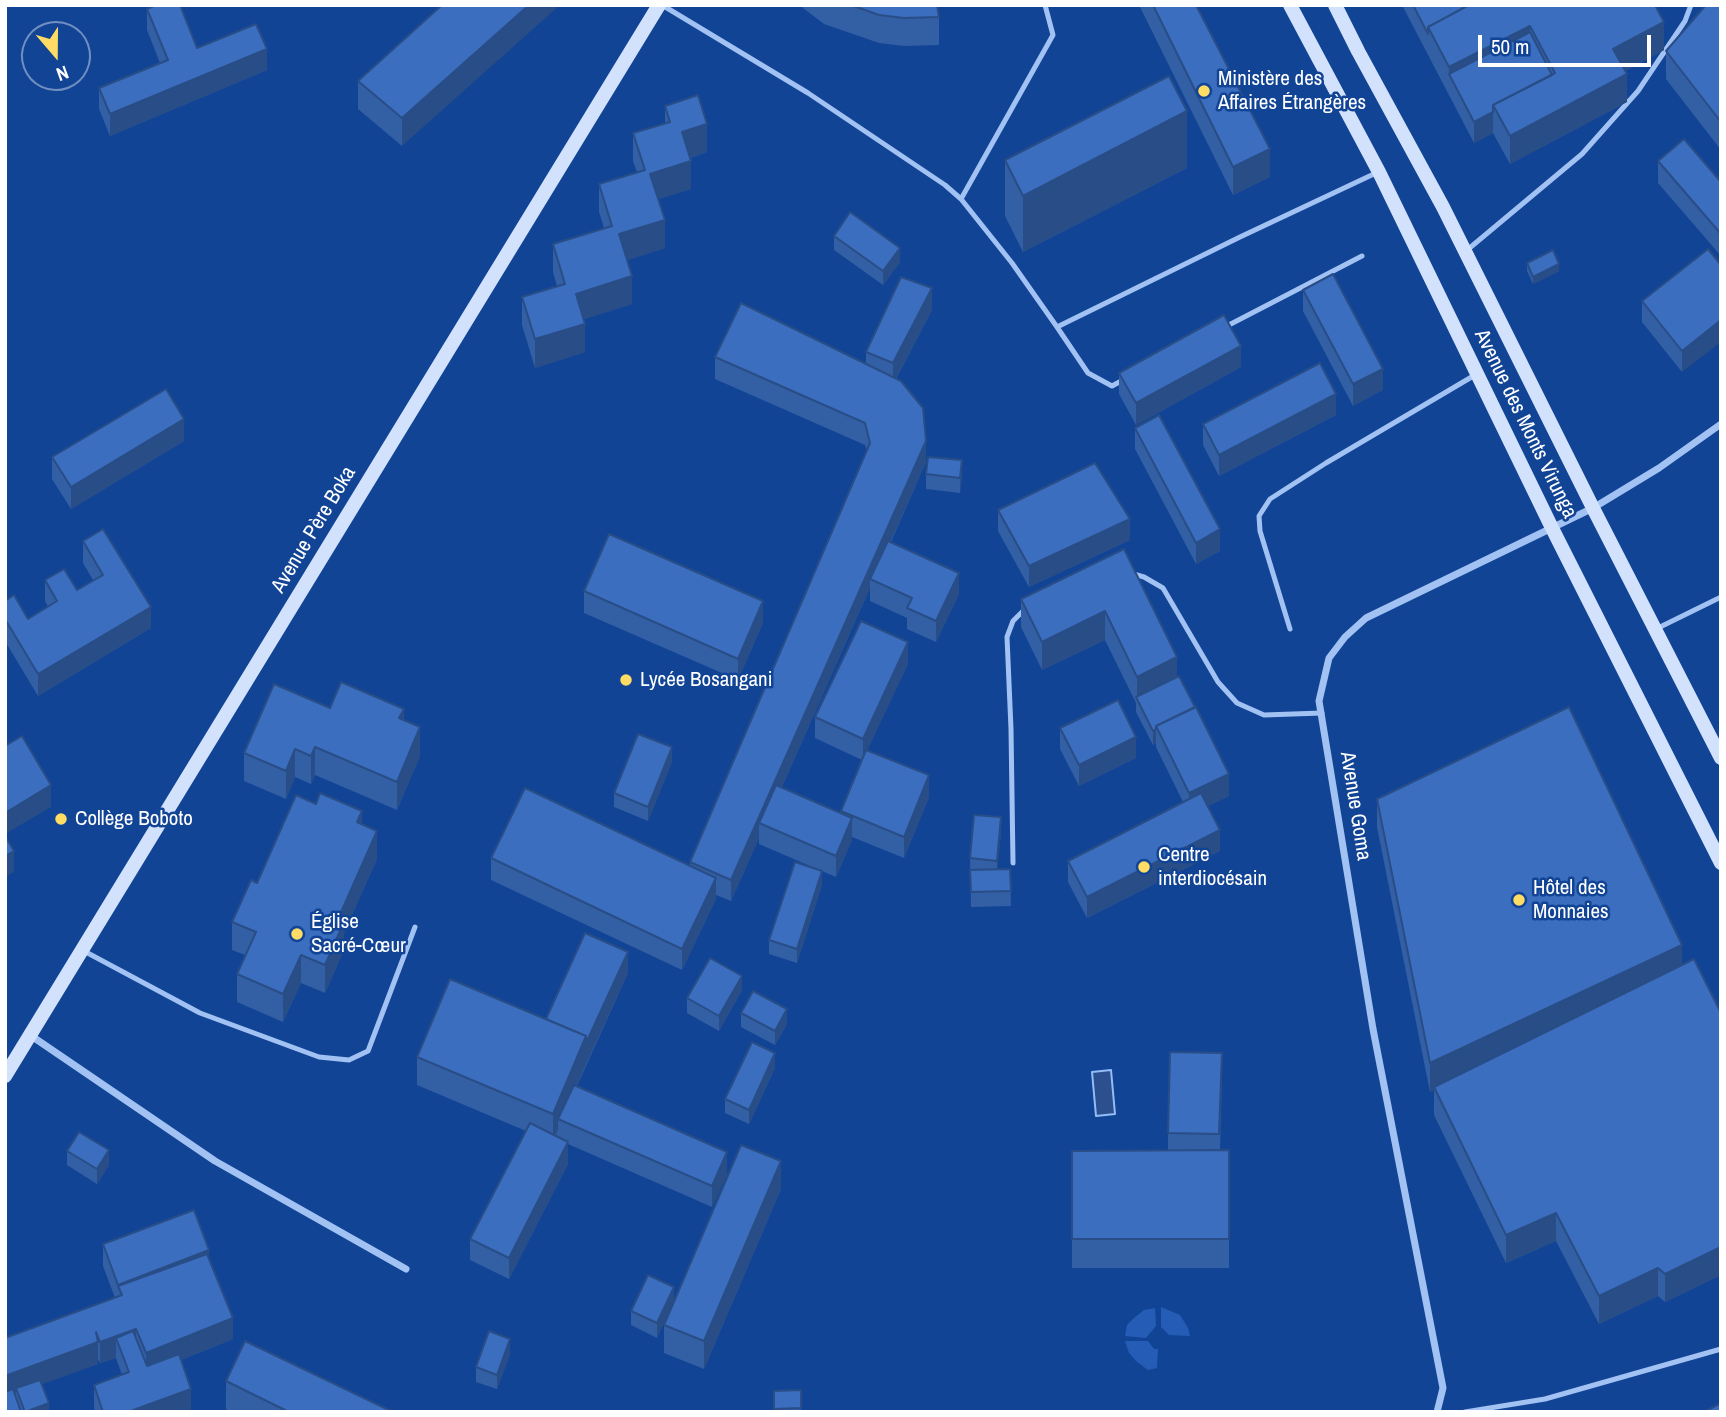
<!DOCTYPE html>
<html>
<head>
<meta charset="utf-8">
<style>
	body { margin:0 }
	#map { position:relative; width:1726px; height:1417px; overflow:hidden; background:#124496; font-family:"Archivo Narrow",sans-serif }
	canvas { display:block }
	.frame { position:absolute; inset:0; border:7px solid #fff; pointer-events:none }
	.north { position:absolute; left:21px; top:21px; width:70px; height:70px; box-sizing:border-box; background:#124496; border:2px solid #718fc0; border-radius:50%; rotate:160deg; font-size:19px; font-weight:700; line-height:28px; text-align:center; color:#fff }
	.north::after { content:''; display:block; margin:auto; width:24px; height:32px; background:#ffdc64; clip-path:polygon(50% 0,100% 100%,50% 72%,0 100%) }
	.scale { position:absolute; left:1478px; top:35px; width:173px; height:32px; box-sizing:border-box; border:4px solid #fff; border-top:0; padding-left:9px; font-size:21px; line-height:24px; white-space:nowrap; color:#fff; -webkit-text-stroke:5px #124496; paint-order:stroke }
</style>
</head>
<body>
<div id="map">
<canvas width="1726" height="1417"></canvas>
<div class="frame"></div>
<div class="north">N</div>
<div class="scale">50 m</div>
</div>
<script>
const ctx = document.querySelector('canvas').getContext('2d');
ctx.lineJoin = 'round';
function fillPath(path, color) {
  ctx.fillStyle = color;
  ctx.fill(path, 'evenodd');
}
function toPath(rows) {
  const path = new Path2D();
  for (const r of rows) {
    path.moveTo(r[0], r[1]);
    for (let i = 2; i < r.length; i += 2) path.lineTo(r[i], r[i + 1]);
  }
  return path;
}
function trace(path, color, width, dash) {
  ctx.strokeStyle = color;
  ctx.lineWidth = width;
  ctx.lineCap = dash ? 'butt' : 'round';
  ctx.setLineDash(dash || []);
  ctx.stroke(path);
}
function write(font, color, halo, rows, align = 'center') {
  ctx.font = font + ' "Archivo Narrow",sans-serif';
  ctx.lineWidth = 5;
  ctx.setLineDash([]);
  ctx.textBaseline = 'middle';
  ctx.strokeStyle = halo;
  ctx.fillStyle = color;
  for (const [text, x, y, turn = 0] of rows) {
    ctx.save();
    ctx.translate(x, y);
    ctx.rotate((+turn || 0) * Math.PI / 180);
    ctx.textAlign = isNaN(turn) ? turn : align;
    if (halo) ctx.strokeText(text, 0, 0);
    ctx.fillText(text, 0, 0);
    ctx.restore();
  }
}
const green = toPath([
	[1161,1307,1180,1315,1188,1328,1190,1336,1169,1335,1161,1327],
	[1155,1308,1156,1326,1146,1338,1125,1336,1127,1325,1135,1317,1144,1310],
	[1125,1341,1148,1341,1154,1349,1158,1349,1157,1368,1148,1370,1136,1361,1129,1353]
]);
const water = toPath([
	[1111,1070,1115,1114,1096,1116,1092,1072,1111,1070]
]);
const lane = toPath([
	[662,5,808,93,945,185,961,199,1012,263,1057,327,1240,237,1376,173],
	[961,199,1053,35,1045,5],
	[1466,251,1582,154,1638,91,1685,21,1691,5],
	[1057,327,1088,373,1112,386,1123,380],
	[1225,327,1362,256],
	[1130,573,1144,577,1163,588,1218,682,1237,703,1264,715,1322,713],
	[1658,628,1721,597],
	[1290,629,1260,531,1259,516,1270,499,1326,463,1475,375],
	[1013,863,1011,729,1007,637,1013,621,1024,610],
	[82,950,200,1013,319,1057,349,1060,368,1051,415,927],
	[1465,1412,1545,1399,1721,1349]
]);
const street = toPath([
	[30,1035,215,1161,406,1269],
	[1437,1412,1443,1388,1373,1029,1319,701,1329,658,1345,637,1366,618,1593,508,1659,468,1721,424]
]);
const secondary = toPath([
	[1290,5,1379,172,1552,528,1721,863],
	[1335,5,1358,51,1443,207,1593,508,1721,758],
	[5,1076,659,5]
]);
const wall = toPath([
	[442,5,402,146,358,109,358,81],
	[799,5,937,5,939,17,939,45,904,46,879,43,824,24],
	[1139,5,1196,5,1270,177,1233,195],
	[1402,5,1655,5,1664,50,1625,71,1627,102,1510,164,1493,133,1474,143],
	[1721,5,1721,150,1666,79,1666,51],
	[147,9,197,48,267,70,110,136,99,109,99,88,160,63,147,30],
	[665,106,707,152,690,158,691,189,658,199,665,248,627,260,632,304,584,319,585,352,535,368,522,325,522,297,557,286,553,272,553,244,604,228,599,212,599,184,637,172,633,161,633,133,665,123],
	[1005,160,1187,168,1023,252,1005,216],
	[1658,161,1721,182,1721,256,1658,183],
	[834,236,900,262,883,285,834,250],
	[1708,249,1682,372,1642,322,1642,301],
	[1527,263,1559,271,1533,284,1527,271],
	[1303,290,1383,390,1353,406,1303,311],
	[932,310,896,379,926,462,891,542,959,594,936,642,907,629,907,618,870,601,870,588,782,787,841,813,862,760,815,738,815,717,908,664,867,750,929,797,904,858,852,837,852,840,836,877,822,871,822,885,797,963,769,954,769,940,817,869,759,844,759,838,731,901,716,895,716,899,682,970,491,880,491,858,690,866,690,862,867,451,865,445,715,379,715,357,866,364,866,352],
	[1241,367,1136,425,1119,394,1119,373],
	[1336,415,1219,476,1203,445,1203,424],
	[1135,428,1220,551,1196,564,1135,449],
	[184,441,71,509,52,479,52,457],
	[926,474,962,475,960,493,926,489],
	[998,510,1130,540,1029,587,998,531],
	[83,541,151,628,38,696,5,641,5,601,28,619,48,607,45,601,45,580,77,590,93,580,83,563],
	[1124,549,1177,677,1229,796,1208,806,1220,851,1087,918,1068,882,1068,861,1183,802,1156,747,1156,743,1153,745,1136,712,1136,703,1105,640,1042,670,1021,627,1021,599],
	[584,591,763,623,738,680,584,613],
	[330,708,404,720,420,756,397,810,315,775,311,784,295,777,286,799,244,781,244,753],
	[1060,728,1136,758,1079,786,1060,749],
	[672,762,648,821,614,807,614,793],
	[1377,799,1682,965,1721,1013,1721,1275,1665,1302,1658,1296,1599,1324,1556,1241,1506,1263,1434,1115,1434,1090,1430,1092,1377,827],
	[362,824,377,859,344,933,344,950,325,993,301,983,283,1022,237,1002,237,974,245,955,232,950,232,922],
	[1001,832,997,869,1010,869,1011,906,971,907,970,858],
	[628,973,577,1086,727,1174,712,1207,568,1144,568,1164,509,1279,470,1260,470,1239,526,1131,417,1085,417,1057,546,1019],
	[742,990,719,1031,687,1013,687,998],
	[741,1013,787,1024,775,1045,741,1027],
	[775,1068,749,1124,725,1113,725,1099],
	[1222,1074,1220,1150,1229,1150,1229,1268,1072,1268,1072,1151,1168,1151,1168,1133],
	[67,1151,109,1165,97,1184,67,1165],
	[781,1189,704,1369,664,1353,664,1325],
	[103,1244,209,1258,233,1339,181,1360,191,1410,187,1412,95,1412,94,1407,94,1385,122,1375,116,1358,100,1363,98,1359,98,1364,41,1384,49,1412,5,1412,5,1338,115,1298,103,1266],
	[674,1287,657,1338,631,1325,631,1311],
	[510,1354,497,1389,476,1382,476,1367],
	[226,1381,393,1412,231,1412,226,1409],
	[801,1390,801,1412,774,1412,774,1391]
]);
const shadedWall = toPath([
	[529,5,560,5,402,146,402,118],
	[1664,22,1664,50,1613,77,1613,49],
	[1530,26,1530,54,1449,74,1449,95,1449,67],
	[267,49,267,70,110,136,110,114],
	[1627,74,1627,102,1510,164,1510,136],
	[1187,111,1187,168,1023,252,1023,196],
	[1493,112,1493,133,1474,143,1474,122],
	[707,124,707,152,682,160,682,132],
	[1270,149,1270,177,1233,195,1233,167],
	[691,161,691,189,650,202,650,174],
	[665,220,665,248,619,263,619,234],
	[900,248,900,262,883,285,883,271],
	[1559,264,1559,271,1533,284,1533,277],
	[632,276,632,304,576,322,576,294],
	[932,288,932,310,893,384,893,363],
	[1721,320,1721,342,1682,372,1682,351],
	[585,324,585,352,535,368,535,339],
	[1241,346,1241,367,1136,425,1136,403],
	[1383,369,1383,390,1353,406,1353,384],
	[1336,394,1336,415,1219,476,1219,455],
	[184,419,184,441,71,509,71,487],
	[926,441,926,462,873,581,870,579,870,588,765,825,759,823,759,838,731,901,731,880],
	[962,460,962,475,960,493,960,478],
	[1130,519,1130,540,1029,587,1029,566],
	[1220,529,1220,551,1196,564,1196,543],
	[959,573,959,594,936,642,936,621],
	[763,601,763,623,738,680,738,659],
	[151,607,151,628,38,696,38,674],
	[1105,611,1105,640,1042,670,1042,642],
	[908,642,908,664,863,760,863,739],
	[1177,657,1177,686,1137,700,1137,677],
	[404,709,404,737,399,718],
	[420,727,420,756,397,810,397,782],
	[1156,729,1156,743,1153,745,1153,731],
	[1136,737,1136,758,1079,786,1079,765],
	[315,747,315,775,311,784,311,756],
	[672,747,672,762,648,821,648,807],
	[295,749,295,777,286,799,286,771],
	[1229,774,1229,796,1189,815,1189,793],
	[929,775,929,797,904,858,904,837],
	[51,785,51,807,5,834,5,813],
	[362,811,362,839,357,822],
	[1001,817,1001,832,997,875,997,861],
	[852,818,852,840,836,877,836,856],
	[1220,830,1220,851,1087,918,1087,897],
	[377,831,377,859,344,933,344,950,325,993,325,965,338,919],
	[14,851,14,872,5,877,5,856],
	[822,871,822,885,797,963,797,949],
	[716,878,716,899,682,970,682,949],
	[1682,945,1682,973,1434,1087,1434,1090,1430,1092,1430,1063],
	[628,952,628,973,586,1064,562,1120,558,1119,558,1129,553,1143,553,1114,586,1036],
	[301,955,301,983,283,1022,283,994],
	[742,976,742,990,719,1031,719,1016],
	[787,1009,787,1024,775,1045,775,1031],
	[775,1053,775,1068,749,1124,749,1110],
	[568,1142,568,1164,509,1279,509,1258],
	[109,1150,109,1165,97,1184,97,1169],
	[727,1152,727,1174,712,1207,712,1186],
	[781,1161,781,1189,704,1369,704,1341],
	[1556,1213,1556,1241,1506,1263,1506,1235],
	[1721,1247,1721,1275,1665,1302,1665,1274],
	[209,1250,209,1272,122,1295,118,1286,118,1306,118,1285],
	[1658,1268,1658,1296,1599,1324,1599,1296],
	[674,1287,674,1301,657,1338,657,1323],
	[233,1318,233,1339,146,1374,146,1353],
	[136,1329,136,1350,116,1338,116,1358,100,1363,100,1342],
	[510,1339,510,1354,497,1389,497,1375],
	[98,1342,98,1364,18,1393,16,1388,16,1393,5,1397,5,1376],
	[191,1389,191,1410,187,1412,128,1412],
	[49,1403,49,1412,26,1412]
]);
const building = toPath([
	[156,5,180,5,197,48,256,24,267,49,110,114,99,88,168,60,147,9,156,5],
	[442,5,529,5,402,118,358,81,442,5],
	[851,5,937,5,939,17,904,18,879,15,851,5],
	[1153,5,1196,5,1270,149,1233,167,1153,5],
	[1413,5,1469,5,1428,27,1428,34,1413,5],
	[1469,5,1655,5,1664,22,1613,49,1627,74,1510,136,1493,105,1555,73,1530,26,1449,67,1428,27,1469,5],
	[1706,5,1721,5,1721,122,1666,51,1706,5],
	[1530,32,1552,75,1493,105,1493,112,1474,122,1449,74,1530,32],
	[1169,76,1187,111,1023,196,1005,160,1169,76],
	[698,95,707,124,682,132,691,161,650,174,665,220,619,234,632,276,576,294,585,324,535,339,522,297,565,284,553,244,612,226,599,184,645,170,633,133,670,122,665,106,698,95],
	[1684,139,1721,182,1721,234,1658,161,1684,139],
	[850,212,900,248,883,271,834,236,850,212],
	[1708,249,1721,265,1721,320,1682,351,1642,301,1708,249],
	[1553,250,1559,264,1533,277,1527,263,1553,250],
	[1333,274,1383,369,1353,384,1303,290,1333,274],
	[901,277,932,288,893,363,866,352,901,277],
	[741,303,901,381,923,408,926,441,731,880,690,862,870,443,865,423,715,357,741,303],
	[1224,315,1241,346,1136,403,1119,373,1224,315],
	[1320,363,1336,394,1219,455,1203,424,1320,363],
	[166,389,184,419,71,487,52,457,166,389],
	[1159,415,1220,529,1196,543,1135,428,1159,415],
	[928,457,962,460,960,478,926,474,928,457],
	[1095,463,1130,519,1029,566,998,510,1095,463],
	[103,529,151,607,38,674,5,619,5,601,14,595,28,619,57,601,45,580,64,569,77,590,103,575,83,541,103,529],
	[609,534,763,601,738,659,584,591,609,534],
	[888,541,959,573,936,621,907,608,912,598,870,579,888,541],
	[1124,549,1177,657,1137,677,1105,611,1042,642,1021,599,1124,549],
	[861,621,908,642,863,739,815,717,861,621],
	[1179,676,1195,707,1156,726,1156,729,1153,731,1136,697,1179,676],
	[341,682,404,709,399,718,420,727,397,782,315,747,311,756,295,749,286,771,244,753,274,684,330,708,341,682],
	[1118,700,1136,737,1079,765,1060,728,1118,700],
	[1196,707,1229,774,1189,793,1156,726,1196,707],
	[1569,707,1682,945,1430,1063,1377,799,1569,707],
	[638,734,672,747,648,807,614,793,638,734],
	[22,736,51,785,5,813,5,746,22,736],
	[866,750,929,775,904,837,841,811,866,750],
	[776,785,852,818,836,856,759,823,776,785],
	[525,788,716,878,682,949,491,858,525,788],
	[320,793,362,811,357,822,377,831,338,919,344,922,325,965,301,955,283,994,237,974,256,932,232,922,251,880,257,883,296,795,316,804,320,793],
	[1201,793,1220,830,1087,897,1068,861,1201,793],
	[974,815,1001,817,997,861,970,858,974,815],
	[5,836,14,851,5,856,5,836],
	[795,862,822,871,797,949,769,940,795,862],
	[1010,869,1011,891,971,892,970,870,1010,869],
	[585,933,628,952,586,1043,586,1036,546,1019,585,933],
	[710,958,742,976,719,1016,687,998,710,958],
	[1694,959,1721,1013,1721,1247,1665,1274,1658,1268,1599,1296,1556,1213,1506,1235,1434,1087,1694,959],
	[450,979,586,1036,553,1114,417,1057,450,979],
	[753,991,787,1009,775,1031,741,1013,753,991],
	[752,1042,775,1053,749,1110,725,1099,752,1042],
	[1170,1052,1222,1053,1219,1134,1168,1133,1170,1052],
	[574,1085,727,1152,712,1186,558,1119,574,1085],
	[530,1123,568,1142,509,1258,470,1239,530,1123],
	[79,1132,109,1150,97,1169,67,1151,79,1132],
	[741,1145,781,1161,704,1341,664,1325,741,1145],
	[1229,1150,1229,1239,1072,1239,1072,1151,1229,1150],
	[194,1210,209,1250,118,1285,103,1244,194,1210],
	[207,1254,233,1318,146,1353,136,1329,100,1342,96,1332,98,1342,5,1376,5,1338,122,1295,118,1286,207,1254],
	[648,1275,674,1287,657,1323,631,1311,648,1275],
	[133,1331,147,1366,179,1354,191,1389,128,1412,103,1412,94,1385,129,1372,116,1338,133,1331],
	[489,1331,510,1339,497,1375,476,1367,489,1331],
	[245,1341,393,1412,289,1412,226,1381,245,1341],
	[40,1380,49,1403,25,1412,16,1388,40,1380],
	[13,1389,21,1412,5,1412,5,1392,13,1389],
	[801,1390,801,1408,774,1409,774,1391,801,1390],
	[1721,1403,1721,1412,1704,1412,1721,1403]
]);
const markers = [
	[1204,91,7,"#ffdc64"],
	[626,680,7,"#ffdc64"],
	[61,819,7,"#ffdc64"],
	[1144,867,7,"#ffdc64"],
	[1519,900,7,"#ffdc64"],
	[297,934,7,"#ffdc64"]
];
const poiNames = [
	["Ministère des",1218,79],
	["Affaires Étrangères",1218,103],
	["Lycée Bosangani",640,680],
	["Collège Boboto",75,819],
	["Centre",1158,855],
	["interdiocésain",1158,879],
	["Hôtel des",1533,888],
	["Monnaies",1533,912],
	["Église",311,922],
	["Sacré-Cœur",311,946]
];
const streetNames = [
	["Avenue des Monts Virunga",1525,424,64],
	["Avenue Père Boka",314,530,-59],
	["Avenue Goma",1355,806,81]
];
fillPath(green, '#255db6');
fillPath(water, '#2c508e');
trace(water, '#94bcf6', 2);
trace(lane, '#a2c2f3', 5);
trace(street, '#a2c2f3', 7);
trace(secondary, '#d2e2fd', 14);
fillPath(wall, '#335fa4');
fillPath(shadedWall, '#294d86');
fillPath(building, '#3b6ebf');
trace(building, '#294d86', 2);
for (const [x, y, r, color] of markers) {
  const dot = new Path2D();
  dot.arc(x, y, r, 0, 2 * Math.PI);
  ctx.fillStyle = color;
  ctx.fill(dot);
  trace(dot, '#124496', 2.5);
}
write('21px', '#fff', '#124496', poiNames, 'left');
write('21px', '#fff', '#124496', streetNames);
</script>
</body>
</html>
